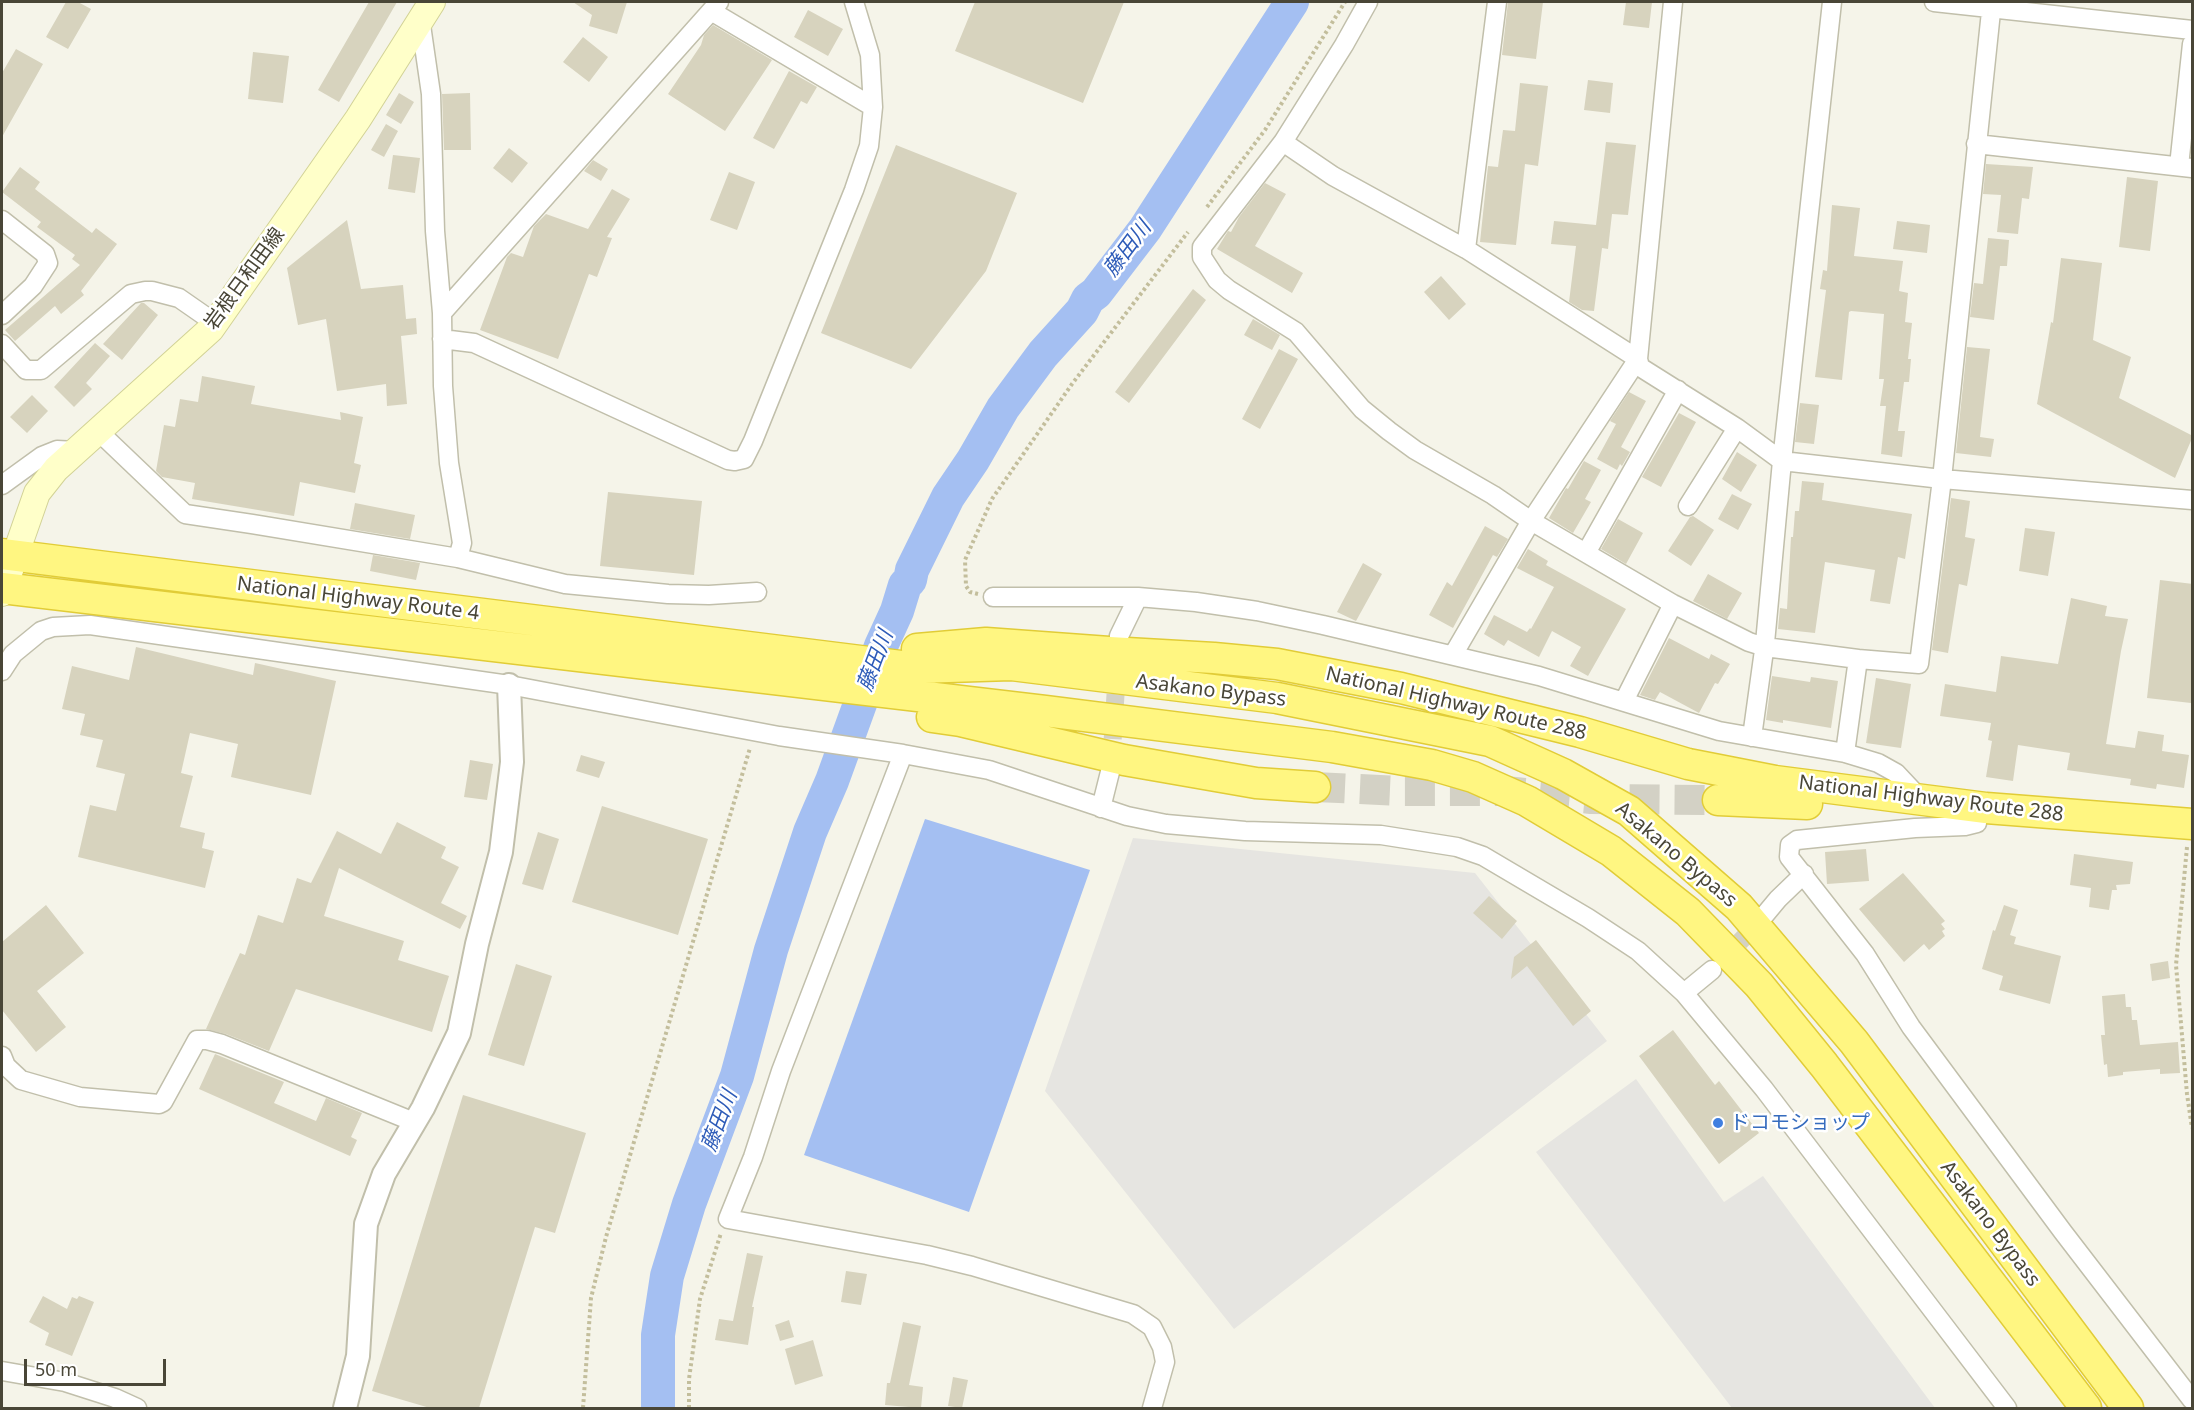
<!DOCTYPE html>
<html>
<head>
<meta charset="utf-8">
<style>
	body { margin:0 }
	#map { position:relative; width:2194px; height:1410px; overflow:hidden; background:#f5f4e9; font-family:"Noto Sans",sans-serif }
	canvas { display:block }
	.frame { position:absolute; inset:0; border:3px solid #494637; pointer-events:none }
	.scale { position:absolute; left:24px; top:1359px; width:142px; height:27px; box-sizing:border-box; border:3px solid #494637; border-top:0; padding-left:8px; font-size:18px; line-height:21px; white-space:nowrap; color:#494637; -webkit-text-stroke:4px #fff; paint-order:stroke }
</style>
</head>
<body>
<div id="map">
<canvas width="2194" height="1410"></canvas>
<div class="frame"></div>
<div class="scale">50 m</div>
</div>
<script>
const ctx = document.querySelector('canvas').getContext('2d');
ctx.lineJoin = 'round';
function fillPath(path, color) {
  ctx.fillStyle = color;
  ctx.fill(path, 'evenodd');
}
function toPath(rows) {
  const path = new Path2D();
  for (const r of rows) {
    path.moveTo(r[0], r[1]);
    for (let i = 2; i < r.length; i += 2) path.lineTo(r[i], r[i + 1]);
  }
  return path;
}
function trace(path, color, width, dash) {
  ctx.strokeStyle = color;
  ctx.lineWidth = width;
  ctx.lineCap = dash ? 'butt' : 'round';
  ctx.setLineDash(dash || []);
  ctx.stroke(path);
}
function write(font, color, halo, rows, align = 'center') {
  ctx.font = font + ' "Noto Sans","Noto Sans JP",sans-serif';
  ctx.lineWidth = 5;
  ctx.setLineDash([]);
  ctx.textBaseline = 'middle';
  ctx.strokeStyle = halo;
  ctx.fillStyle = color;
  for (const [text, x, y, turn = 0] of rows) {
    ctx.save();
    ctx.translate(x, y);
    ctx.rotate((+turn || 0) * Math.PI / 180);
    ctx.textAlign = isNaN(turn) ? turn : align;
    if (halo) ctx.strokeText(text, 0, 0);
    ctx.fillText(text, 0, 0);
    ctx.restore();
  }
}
const parking = toPath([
	[1133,838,1475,873,1607,1041,1234,1329,1045,1091],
	[1636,1079,1724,1202,1763,1176,1935,1408,1732,1408,1536,1152]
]);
const water = toPath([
	[925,819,1090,870,969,1212,804,1155]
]);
const river = toPath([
	[658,1408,658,1335,667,1276,689,1204,737,1076,771,950,810,832,832,781,881,646,897,611,905,585,910,580,912,570,948,497,973,460,1003,408,1043,354,1082,311,1088,299,1096,293,1145,229,1292,2]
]);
const building = toPath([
	[66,2,78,2,91,9,68,49,46,37],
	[369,2,397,2,339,102,318,90],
	[573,2,627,2,617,34,589,26,592,15],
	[975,2,1124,2,1083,103,955,51],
	[1508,2,1543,2,1536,59,1502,55],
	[1626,2,1652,2,1649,28,1623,25],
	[808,10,843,29,828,56,794,37],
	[713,25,772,60,725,131,668,94,701,45,704,35],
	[583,37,608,57,589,82,563,62],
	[16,49,43,64,2,137,2,73],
	[253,52,289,56,283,103,248,99],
	[789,71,817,87,807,104,801,101,774,149,753,138],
	[1588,80,1613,83,1610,113,1584,110],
	[1520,83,1548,86,1538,166,1525,164,1516,245,1480,242,1488,166,1498,167,1503,130,1515,131],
	[399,93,414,102,401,124,386,115],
	[470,93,471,150,444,150,442,94],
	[386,124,398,131,384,157,371,150],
	[1606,142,1636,145,1628,215,1612,214,1608,249,1602,248,1594,311,1582,310,1569,302,1576,246,1551,244,1554,221,1596,225],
	[896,145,1017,193,986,271,911,369,821,333],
	[509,148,528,163,512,183,493,168],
	[393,155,420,158,415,193,388,189],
	[593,160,608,169,601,181,584,171],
	[1986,164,2033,167,2029,199,2022,198,2018,234,1997,232,2001,195,1983,194],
	[20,167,40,182,35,189,92,233,96,228,117,244,81,291,84,295,61,314,55,306,15,341,5,330,80,265,72,259,75,255,37,227,41,222,2,192],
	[729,172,755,182,737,230,710,220],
	[2127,177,2158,181,2150,251,2119,247],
	[1265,183,1286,194,1255,246,1303,273,1292,293,1217,249,1228,231,1231,232,1239,217],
	[612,189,630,199,607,237,612,238,597,277,589,274,558,359,480,330,507,257,511,253,523,257,534,226,546,214,588,229],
	[1832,205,1860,208,1854,256,1903,261,1899,291,1908,293,1905,322,1912,323,1908,359,1911,359,1909,382,1904,382,1898,431,1905,431,1902,457,1881,454,1886,406,1880,406,1884,379,1879,379,1884,314,1851,311,1849,312,1842,380,1815,377,1826,290,1820,289,1823,270,1827,271],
	[347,220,361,289,403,285,406,319,416,318,417,334,401,336,407,404,387,406,386,384,337,391,326,319,298,325,287,268],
	[1897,221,1930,225,1927,253,1893,249],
	[1988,238,2009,240,2007,266,2000,266,1994,320,1970,317,1974,283,1983,284],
	[2061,258,2102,263,2093,340,2131,357,2119,398,2193,436,2175,478,2037,404,2051,322,2053,323],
	[1441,276,1466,304,1449,320,1424,292],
	[1193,289,1206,300,1129,403,1115,392],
	[141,303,144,303,158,315,122,360,103,344],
	[1253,319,1280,335,1272,350,1244,335],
	[95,343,110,356,86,383,92,389,74,407,54,387],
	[1967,347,1990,349,1980,437,1994,439,1991,457,1956,453],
	[1279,349,1298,359,1260,429,1242,419],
	[202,376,255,386,251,404,341,420,340,412,363,417,354,463,361,465,355,493,300,482,294,516,192,499,195,483,162,477,156,471,164,425,175,427,180,399,198,402],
	[1629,392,1646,401,1621,447,1630,452,1622,466,1620,464,1617,470,1597,459,1616,424,1610,421],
	[32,395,48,411,27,433,10,417],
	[1800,403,1819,405,1814,444,1795,442],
	[1679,413,1696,422,1661,487,1642,477],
	[1737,452,1757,465,1741,492,1722,479],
	[1584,461,1601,470,1585,499,1591,502,1573,533,1549,518,1566,488,1568,489],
	[1802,481,1824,483,1822,500,1912,514,1905,559,1898,557,1890,604,1870,601,1875,570,1825,562,1815,633,1778,629,1780,608,1787,609,1791,537,1793,537,1795,511,1799,511],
	[608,492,702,501,694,575,600,566],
	[1732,494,1752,504,1738,530,1718,519],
	[1951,498,1970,501,1965,537,1975,539,1967,586,1959,584,1948,653,1932,650],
	[355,503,415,515,410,539,350,529],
	[1693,516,1714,530,1691,566,1668,551,1690,517],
	[1618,519,1643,533,1626,564,1601,549],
	[1485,526,1508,539,1497,557,1493,555,1453,628,1429,615,1447,582,1452,586],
	[2025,528,2055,532,2048,576,2019,571],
	[1528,549,1548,561,1546,565,1626,609,1588,676,1570,666,1581,647,1552,631,1539,657,1508,640,1504,646,1484,634,1494,615,1527,632,1530,628,1531,629,1554,587,1517,568],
	[373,555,420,563,416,580,370,571],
	[1363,563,1382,574,1356,621,1337,612],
	[1708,574,1742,593,1727,619,1693,601],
	[2160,580,2193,584,2191,703,2147,698],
	[2071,598,2107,606,2105,616,2128,619,2121,651,2106,744,2135,748,2138,731,2164,735,2162,751,2189,755,2184,788,2157,784,2156,789,2130,785,2131,779,2067,770,2070,753,2018,745,2013,781,1986,777,1992,741,1988,740,1991,723,1940,716,1945,684,1996,692,2001,656,2058,664],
	[1669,638,1709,659,1711,654,1730,664,1718,684,1715,683,1699,713,1660,692,1655,700,1640,695],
	[136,647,253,675,255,663,336,681,311,795,231,777,238,744,190,733,181,773,193,776,180,827,205,833,202,848,214,851,205,888,78,857,90,805,116,811,125,774,96,767,103,740,80,735,85,714,62,709,72,666,129,680],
	[1772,676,1810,682,1811,677,1838,681,1831,728,1783,720,1783,723,1766,720],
	[1876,678,1911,684,1901,748,1866,743],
	[581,755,605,762,599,778,576,771],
	[470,760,493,764,487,800,464,797],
	[602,806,708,839,678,935,572,902],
	[397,822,446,847,441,858,459,867,441,903,467,916,460,929,339,868,324,916,404,941,398,960,449,976,432,1032,296,989,269,1051,226,1034,206,1029,240,953,245,955,258,915,283,923,297,878,311,883,337,831,381,854],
	[538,832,559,839,543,890,522,884],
	[1866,849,1869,881,1827,884,1825,852],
	[2074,854,2133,862,2130,884,2116,885,2117,890,2112,890,2109,910,2089,907,2091,888,2070,885],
	[1903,873,1945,921,1941,924,1945,929,1942,931,1945,936,1929,950,1924,944,1904,962,1859,909],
	[1489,896,1517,921,1502,939,1473,913],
	[46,905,84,953,37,991,66,1027,36,1052,2,1010,2,942],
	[2004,905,2018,910,2010,935,2016,937,2014,944,2061,956,2050,1004,1999,990,2003,976,1982,969,1993,930,1995,931],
	[1536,940,1591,1011,1573,1026,1527,966,1511,979,1514,957],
	[2168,961,2170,978,2152,981,2150,964],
	[516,964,552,976,524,1066,488,1055],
	[2125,994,2126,1007,2131,1007,2132,1020,2137,1020,2140,1045,2178,1042,2180,1073,2160,1074,2160,1069,2123,1072,2123,1075,2108,1077,2107,1064,2104,1065,2101,1035,2105,1035,2102,996],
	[1673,1030,1715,1085,1719,1081,1759,1133,1719,1164,1639,1056],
	[215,1054,284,1082,274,1103,316,1121,326,1098,362,1113,351,1137,357,1140,350,1156,199,1089],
	[463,1095,586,1133,555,1233,535,1227,479,1408,430,1408,372,1391],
	[747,1253,763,1256,752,1307,754,1307,748,1345,715,1340,719,1319,733,1321],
	[846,1271,867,1274,861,1305,841,1302],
	[43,1296,67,1309,72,1297,77,1299,79,1296,94,1302,72,1356,45,1345,49,1333,29,1322],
	[789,1320,794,1337,780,1341,775,1325],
	[903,1322,921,1326,909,1385,923,1387,921,1408,885,1405,887,1383,890,1383],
	[813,1340,823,1376,795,1385,785,1349],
	[953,1377,968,1380,962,1408,948,1406]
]);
const minorTunnel = toPath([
	[1111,766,1117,671],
	[1721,961,1758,923]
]);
const trunkTunnel = toPath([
	[1315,787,1403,791,1505,791,1591,799,1718,800]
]);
const path = toPath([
	[1207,207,1265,130,1345,2],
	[978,594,970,592,966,586,965,560,992,499,1072,384,1188,232],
	[2187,847,2176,965,2187,1094,2192,1128],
	[583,1408,591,1298,606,1237,750,748],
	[689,1408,689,1379,700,1299,721,1233]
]);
const minor = toPath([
	[1368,2,1344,45,1283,142,1202,247,1202,257,1217,280,1229,290,1296,332,1362,409,1389,431,1415,450,1493,495,1531,521,1673,604,1749,642,1765,647,1858,659,1919,664,1942,479,1992,2],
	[1934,2,2192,30],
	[711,11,873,107],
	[420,18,431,94,435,231,442,313,443,386,449,463,462,543,458,558],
	[1283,142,1333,176,1466,249,1638,359,1640,367,1737,428,1782,461,1942,479,2192,500],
	[1976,144,2192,168],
	[2179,166,2192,44],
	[2,220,45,254,48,263,33,286,2,315],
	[1466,249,1497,2],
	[442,313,719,2],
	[442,339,474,343,728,460,735,461,744,459,753,441,854,190,869,146,873,107,870,55,854,2],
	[2,344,26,370,41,370,131,294,145,291,152,291,179,298,215,323],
	[98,431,185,514,252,524,458,558,565,584,668,594,709,595,757,592],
	[2,485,42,456,57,450,76,451],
	[1688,506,1737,428],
	[1586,553,1678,390],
	[993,597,1138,597,1196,602,1257,611,1323,625,1539,676,1719,731,1845,753,1878,763,1896,773,1912,790,1915,799],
	[1119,636,1138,597],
	[1453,655,1531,521,1638,359,1673,2],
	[2,671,13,654,41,631,53,627,90,625,509,685,779,736,903,754,989,770,1127,816,1166,824,1245,831,1381,835,1457,847,1483,856,1588,918,1638,951,1684,993,1764,1089,2007,1408],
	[1624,701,1673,604],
	[1752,737,1765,643,1782,461,1832,2],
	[1845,753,1858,659],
	[903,754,781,1071,753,1157,728,1219,927,1255,972,1266,1133,1314,1152,1327,1162,1347,1165,1362,1152,1408],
	[1101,808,1111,768],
	[1977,823,1965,826,1915,828,1797,840,1790,845,1789,857,1865,954,1911,1027,2063,1232,2192,1400],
	[1758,923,1778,899,1804,874],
	[1684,993,1712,970],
	[2,1056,6,1066,21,1080,80,1097,159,1104,163,1102,197,1040,207,1040,222,1044,414,1122],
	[2,1371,65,1382,115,1398,137,1408]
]);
const tertiary = toPath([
	[345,1408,358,1356,366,1224,384,1174,423,1108,459,1033,477,944,501,852,512,762,509,685]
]);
const secondary = toPath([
	[2,593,37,493,56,469,211,329,358,119,432,2]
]);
const trunk = toPath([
	[2,554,917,668,1011,665,1277,698,1490,741,1563,774,1629,811,1739,907,1854,1042,2128,1408],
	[2,588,1045,711,1332,747,1432,765,1473,777,1527,801,1611,851,1688,912,1759,985,1824,1065,2086,1408],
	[917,649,986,643,1109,652,1214,658,1277,664,1401,688,1580,732,1688,764,1775,781,1986,808,2192,824],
	[932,717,960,721,1124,760,1256,783,1315,787],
	[1718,800,1807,804]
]);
const markers = [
	[1718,1123,6,"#3f7fe0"]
];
const streetNames = [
	["岩根日和田線",245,279,-54],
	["National Highway Route 4",358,599,7],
	["Asakano Bypass",1211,691,7],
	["National Highway Route 288",1456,704,13],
	["National Highway Route 288",1931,799,7],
	["Asakano Bypass",1676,855,40],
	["Asakano Bypass",1990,1224,53]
];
const shopNames = [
	["ドコモショップ",1730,1123]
];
const waterNames = [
	["藤田川",1128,249,-53],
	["藤田川",876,661,-69],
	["藤田川",720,1121,-69]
];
fillPath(parking, '#e6e5e1');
fillPath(water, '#a4bff2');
trace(river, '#a4bff2', 34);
fillPath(building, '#d7d3be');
trace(minorTunnel, '#d3d1c5', 18, [18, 9]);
trace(trunkTunnel, '#d3d1c5', 30, [30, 15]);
trace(minor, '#c1bfab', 21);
trace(tertiary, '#c1bfab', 26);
trace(secondary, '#d2d296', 28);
trace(trunk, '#e1cc37', 33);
trace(path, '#c3be9c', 4, [3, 3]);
trace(minor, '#fff', 18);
trace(tertiary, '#fff', 22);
trace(secondary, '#ffffc9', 26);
trace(trunk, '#fff681', 30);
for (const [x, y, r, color] of markers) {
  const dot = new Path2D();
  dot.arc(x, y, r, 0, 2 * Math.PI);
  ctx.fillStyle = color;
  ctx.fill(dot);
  trace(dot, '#fff', 2);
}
write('20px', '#494637', '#fff', streetNames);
write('20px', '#366cbe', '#fff', shopNames, 'left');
write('italic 21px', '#2d5bb8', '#fff', waterNames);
</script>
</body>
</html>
